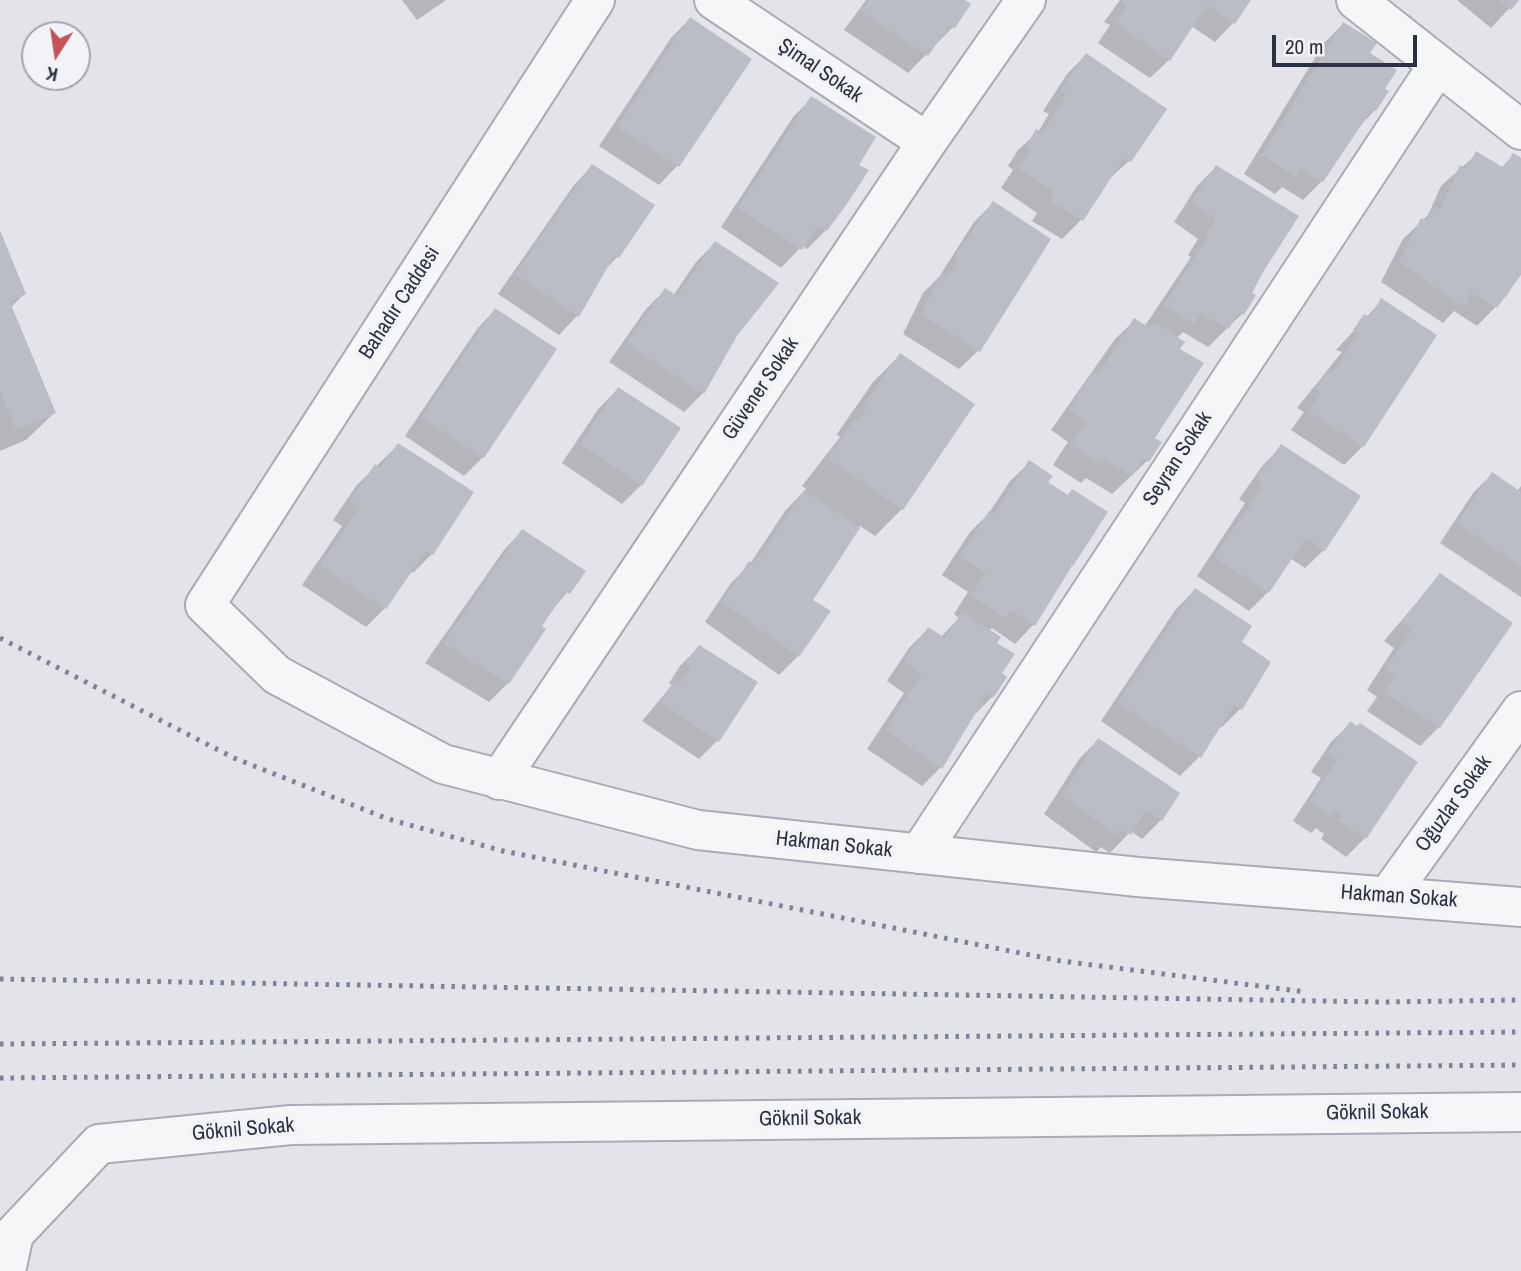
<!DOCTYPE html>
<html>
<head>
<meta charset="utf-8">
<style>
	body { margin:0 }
	#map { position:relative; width:1521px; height:1271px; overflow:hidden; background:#e2e4e9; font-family:"Archivo Narrow",sans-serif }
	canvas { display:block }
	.north { position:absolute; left:21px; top:21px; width:70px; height:70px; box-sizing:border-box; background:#f2f3f7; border:2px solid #a3a5ae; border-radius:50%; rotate:192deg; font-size:19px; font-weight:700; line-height:28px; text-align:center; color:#2c3140 }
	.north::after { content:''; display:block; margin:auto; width:24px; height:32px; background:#c45257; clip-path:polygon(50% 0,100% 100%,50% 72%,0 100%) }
	.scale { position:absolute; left:1272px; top:35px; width:145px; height:32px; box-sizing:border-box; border:4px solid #2c3140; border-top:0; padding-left:9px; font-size:21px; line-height:24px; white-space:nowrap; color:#2c3140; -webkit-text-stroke:5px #f2f3f7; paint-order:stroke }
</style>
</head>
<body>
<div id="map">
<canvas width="1521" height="1271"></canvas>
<div class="north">K</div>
<div class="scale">20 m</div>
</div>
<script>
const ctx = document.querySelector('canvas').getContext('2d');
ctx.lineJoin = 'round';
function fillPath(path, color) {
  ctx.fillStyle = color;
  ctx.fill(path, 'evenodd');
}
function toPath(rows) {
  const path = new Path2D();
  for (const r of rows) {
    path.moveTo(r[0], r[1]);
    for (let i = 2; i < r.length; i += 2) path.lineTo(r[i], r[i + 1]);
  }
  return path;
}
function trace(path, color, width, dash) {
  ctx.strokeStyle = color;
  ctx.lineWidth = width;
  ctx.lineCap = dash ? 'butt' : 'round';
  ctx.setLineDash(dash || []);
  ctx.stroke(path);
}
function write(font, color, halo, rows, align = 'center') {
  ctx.font = font + ' "Archivo Narrow",sans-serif';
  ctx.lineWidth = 7;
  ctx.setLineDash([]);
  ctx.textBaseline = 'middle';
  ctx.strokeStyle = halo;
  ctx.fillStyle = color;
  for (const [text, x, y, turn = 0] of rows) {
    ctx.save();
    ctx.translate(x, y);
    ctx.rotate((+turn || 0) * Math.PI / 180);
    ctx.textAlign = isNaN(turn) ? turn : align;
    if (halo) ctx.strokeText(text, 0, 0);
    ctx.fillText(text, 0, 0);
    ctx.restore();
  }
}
const shadow = toPath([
	[402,0,446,0,417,20],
	[866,0,965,0,968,5,953,27,908,73,844,30],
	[1120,0,1249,0,1233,23,1215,42,1191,26,1169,60,1150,78,1098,43,1110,25,1104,22],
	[1457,0,1517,0,1491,28],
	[690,19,677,166,659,185,599,146,671,38],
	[1343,24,1368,53,1383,90,1375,110,1357,129,1322,181,1303,200,1282,187,1275,194,1244,174,1324,43],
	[1086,55,1165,109,1129,161,1109,179,1081,220,1062,239,1032,221,1037,213,1001,188,1013,170,1008,166,1018,150,1038,132,1049,114,1043,111,1067,74],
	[812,98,856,165,826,230,807,249,803,245,781,268,721,227,793,117],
	[1477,154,1501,168,1513,156,1521,160,1521,272,1507,295,1477,326,1454,311,1443,323,1381,282,1403,239,1428,215,1441,186],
	[592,166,617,257,603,272,577,316,559,335,498,294,574,185],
	[1216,167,1262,271,1250,294,1253,295,1242,314,1208,347,1183,332,1177,338,1178,349,1153,438,1160,442,1147,461,1112,494,1086,478,1081,483,1053,465,1068,442,1051,430,1115,339,1134,321,1144,327,1191,257,1188,255,1198,239,1174,222,1197,186],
	[993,203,978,351,959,369,903,334,923,293,939,277,974,222],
	[0,235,24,294,10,308,54,413,26,440,0,451],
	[715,243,736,335,703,393,684,412,609,362,646,309,665,290,673,296,696,262],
	[1382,300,1434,335,1363,446,1344,465,1291,430,1304,412,1297,408,1342,352,1336,350],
	[495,310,483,457,464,476,405,436,477,329],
	[900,355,902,509,875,536,860,526,810,600,798,656,779,675,705,622,731,583,750,564,785,511,806,489,802,486,840,437,837,434,873,382],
	[618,389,641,485,622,504,562,463,599,408],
	[398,445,472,493,432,554,413,573,410,571,385,608,366,627,302,585,342,526,333,520,356,486],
	[1282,446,1324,550,1305,568,1290,558,1268,592,1249,611,1197,576,1245,503,1239,499,1263,465],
	[1029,463,1045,482,1067,497,1105,512,1033,625,1015,644,992,628,989,631,999,673,993,696,974,715,941,767,922,786,867,749,904,693,887,681,909,648,928,629,941,637,959,618,954,614,968,592,942,575,970,532,989,513,1010,481],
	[1492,474,1517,491,1521,486,1521,597,1440,543,1473,493],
	[522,531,584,571,539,627,508,683,489,702,425,663,504,550],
	[1440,575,1439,727,1420,746,1367,711,1377,697,1367,690,1394,648,1384,641],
	[1195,590,1240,643,1240,709,1221,728,1219,726,1199,757,1180,776,1101,721,1176,609],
	[699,647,717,741,699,759,642,721,672,685,669,683,680,666],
	[1350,724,1365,838,1346,857,1321,839,1324,834,1316,828,1311,833,1293,821,1321,778,1311,772,1331,742],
	[1098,740,1161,820,1142,839,1131,831,1110,853,1101,847,1096,852,1044,814,1079,759]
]);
const building = toPath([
	[869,0,965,0,971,4,955,28,950,25,928,56,861,11],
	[1123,0,1251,0,1235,24,1207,5,1170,61,1116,23,1127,6,1121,2],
	[1499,0,1519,0,1511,10],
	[690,17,752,59,679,167,617,127],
	[1343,22,1377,43,1370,53,1397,70,1385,89,1389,91,1376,111,1372,109,1323,182,1300,169,1296,177,1262,155],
	[1086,53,1167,109,1131,162,1124,158,1083,221,1050,201,1055,193,1019,168,1031,150,1026,147,1036,129,1043,133,1066,95,1060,91],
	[811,96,876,137,859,165,869,170,849,201,827,231,818,225,802,250,738,208],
	[1476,151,1504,168,1513,153,1521,158,1521,275,1497,308,1471,292,1463,306,1399,262,1421,218,1426,221,1435,206,1440,209,1460,165,1466,169],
	[592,164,655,205,619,258,614,256,579,317,515,274],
	[1216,165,1299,216,1263,272,1252,293,1256,295,1244,315,1239,312,1229,329,1201,313,1194,323,1164,305,1208,237,1205,235,1216,219,1191,202],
	[993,201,1051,239,980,352,921,314,942,272,947,276,959,259,955,256],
	[0,230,26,294,10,302,56,413,16,430,0,389],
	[715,241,779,283,737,336,704,394,627,343,665,288,677,296],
	[1381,298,1437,335,1364,447,1309,411,1321,393,1315,389,1327,370,1332,374,1359,333,1353,330,1364,314,1370,317],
	[495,308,557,349,484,458,422,417],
	[1134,318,1150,328,1154,322,1185,342,1180,349,1204,363,1155,438,1162,442,1149,462,1143,458,1132,476,1105,459,1102,465,1071,445,1086,422,1069,410,1094,370,1099,374],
	[900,353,975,404,903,510,828,458,855,419,858,422,866,409,863,406],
	[618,387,681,428,642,486,580,444],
	[398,443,474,492,433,555,426,551,386,609,320,565,360,507,350,501,375,464,380,468],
	[1281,444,1361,496,1325,551,1306,538,1269,593,1214,557,1252,503,1263,484,1256,479],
	[1029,460,1053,476,1048,482,1068,495,1072,489,1108,512,1073,566,1057,556,1072,566,1035,626,1010,609,1005,618,971,595,986,573,960,556,989,511,994,514],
	[1492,472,1521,492,1521,566,1457,523],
	[804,490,860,528,813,600,831,611,799,657,722,602,749,561,753,564,765,549],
	[522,529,586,571,570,594,565,591,542,626,546,629,509,684,443,643],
	[1440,573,1513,623,1440,728,1384,692,1395,677,1385,670,1412,629,1401,622],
	[1195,588,1252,626,1242,642,1271,662,1242,710,1234,705,1201,758,1118,702],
	[962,612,1001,637,997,643,1015,654,1002,673,1007,677,994,697,988,692,942,769,885,730,922,674,904,661,928,627,945,638],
	[699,645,758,682,719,742,660,702,674,681,679,685,692,667,686,663],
	[1350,721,1357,726,1360,723,1418,762,1366,839,1338,820,1342,815,1335,810,1331,816,1310,801,1338,759,1329,752],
	[1098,738,1180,793,1162,821,1146,810,1131,835,1120,829,1116,835,1062,795]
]);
const street = toPath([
	[595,0,205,605,277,675,443,764,698,830,1138,877,1521,907],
	[714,0,927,142],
	[1356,0,1521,130],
	[499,780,927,142,1026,0],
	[919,854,1438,65],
	[1388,896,1521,711],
	[6,1271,14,1234,99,1144,291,1125,1521,1112]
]);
const rail = toPath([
	[0,638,234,758,388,819,503,851,1061,961,1306,992],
	[0,979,1382,1002,1521,1000],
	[0,1044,1521,1032],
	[0,1078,1521,1065]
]);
const streetNames = [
	["Şimal Sokak",820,71,34],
	["Bahadır Caddesi",400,303,-57],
	["Güvener Sokak",761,389,-56],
	["Seyran Sokak",1178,459,-57],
	["Oğuzlar Sokak",1454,804,-54],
	["Hakman Sokak",834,845,6],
	["Hakman Sokak",1399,897,4],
	["Göknil Sokak",1377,1113,-1],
	["Göknil Sokak",810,1119,-1],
	["Göknil Sokak",243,1130,-5]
];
fillPath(shadow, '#0003');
fillPath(building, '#babdc6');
trace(street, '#a8abb3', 42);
trace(street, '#f5f6f8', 38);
trace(rail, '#7d8392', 5, [3.5, 7]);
write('21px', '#2c3140', '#f2f3f7', streetNames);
</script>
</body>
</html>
